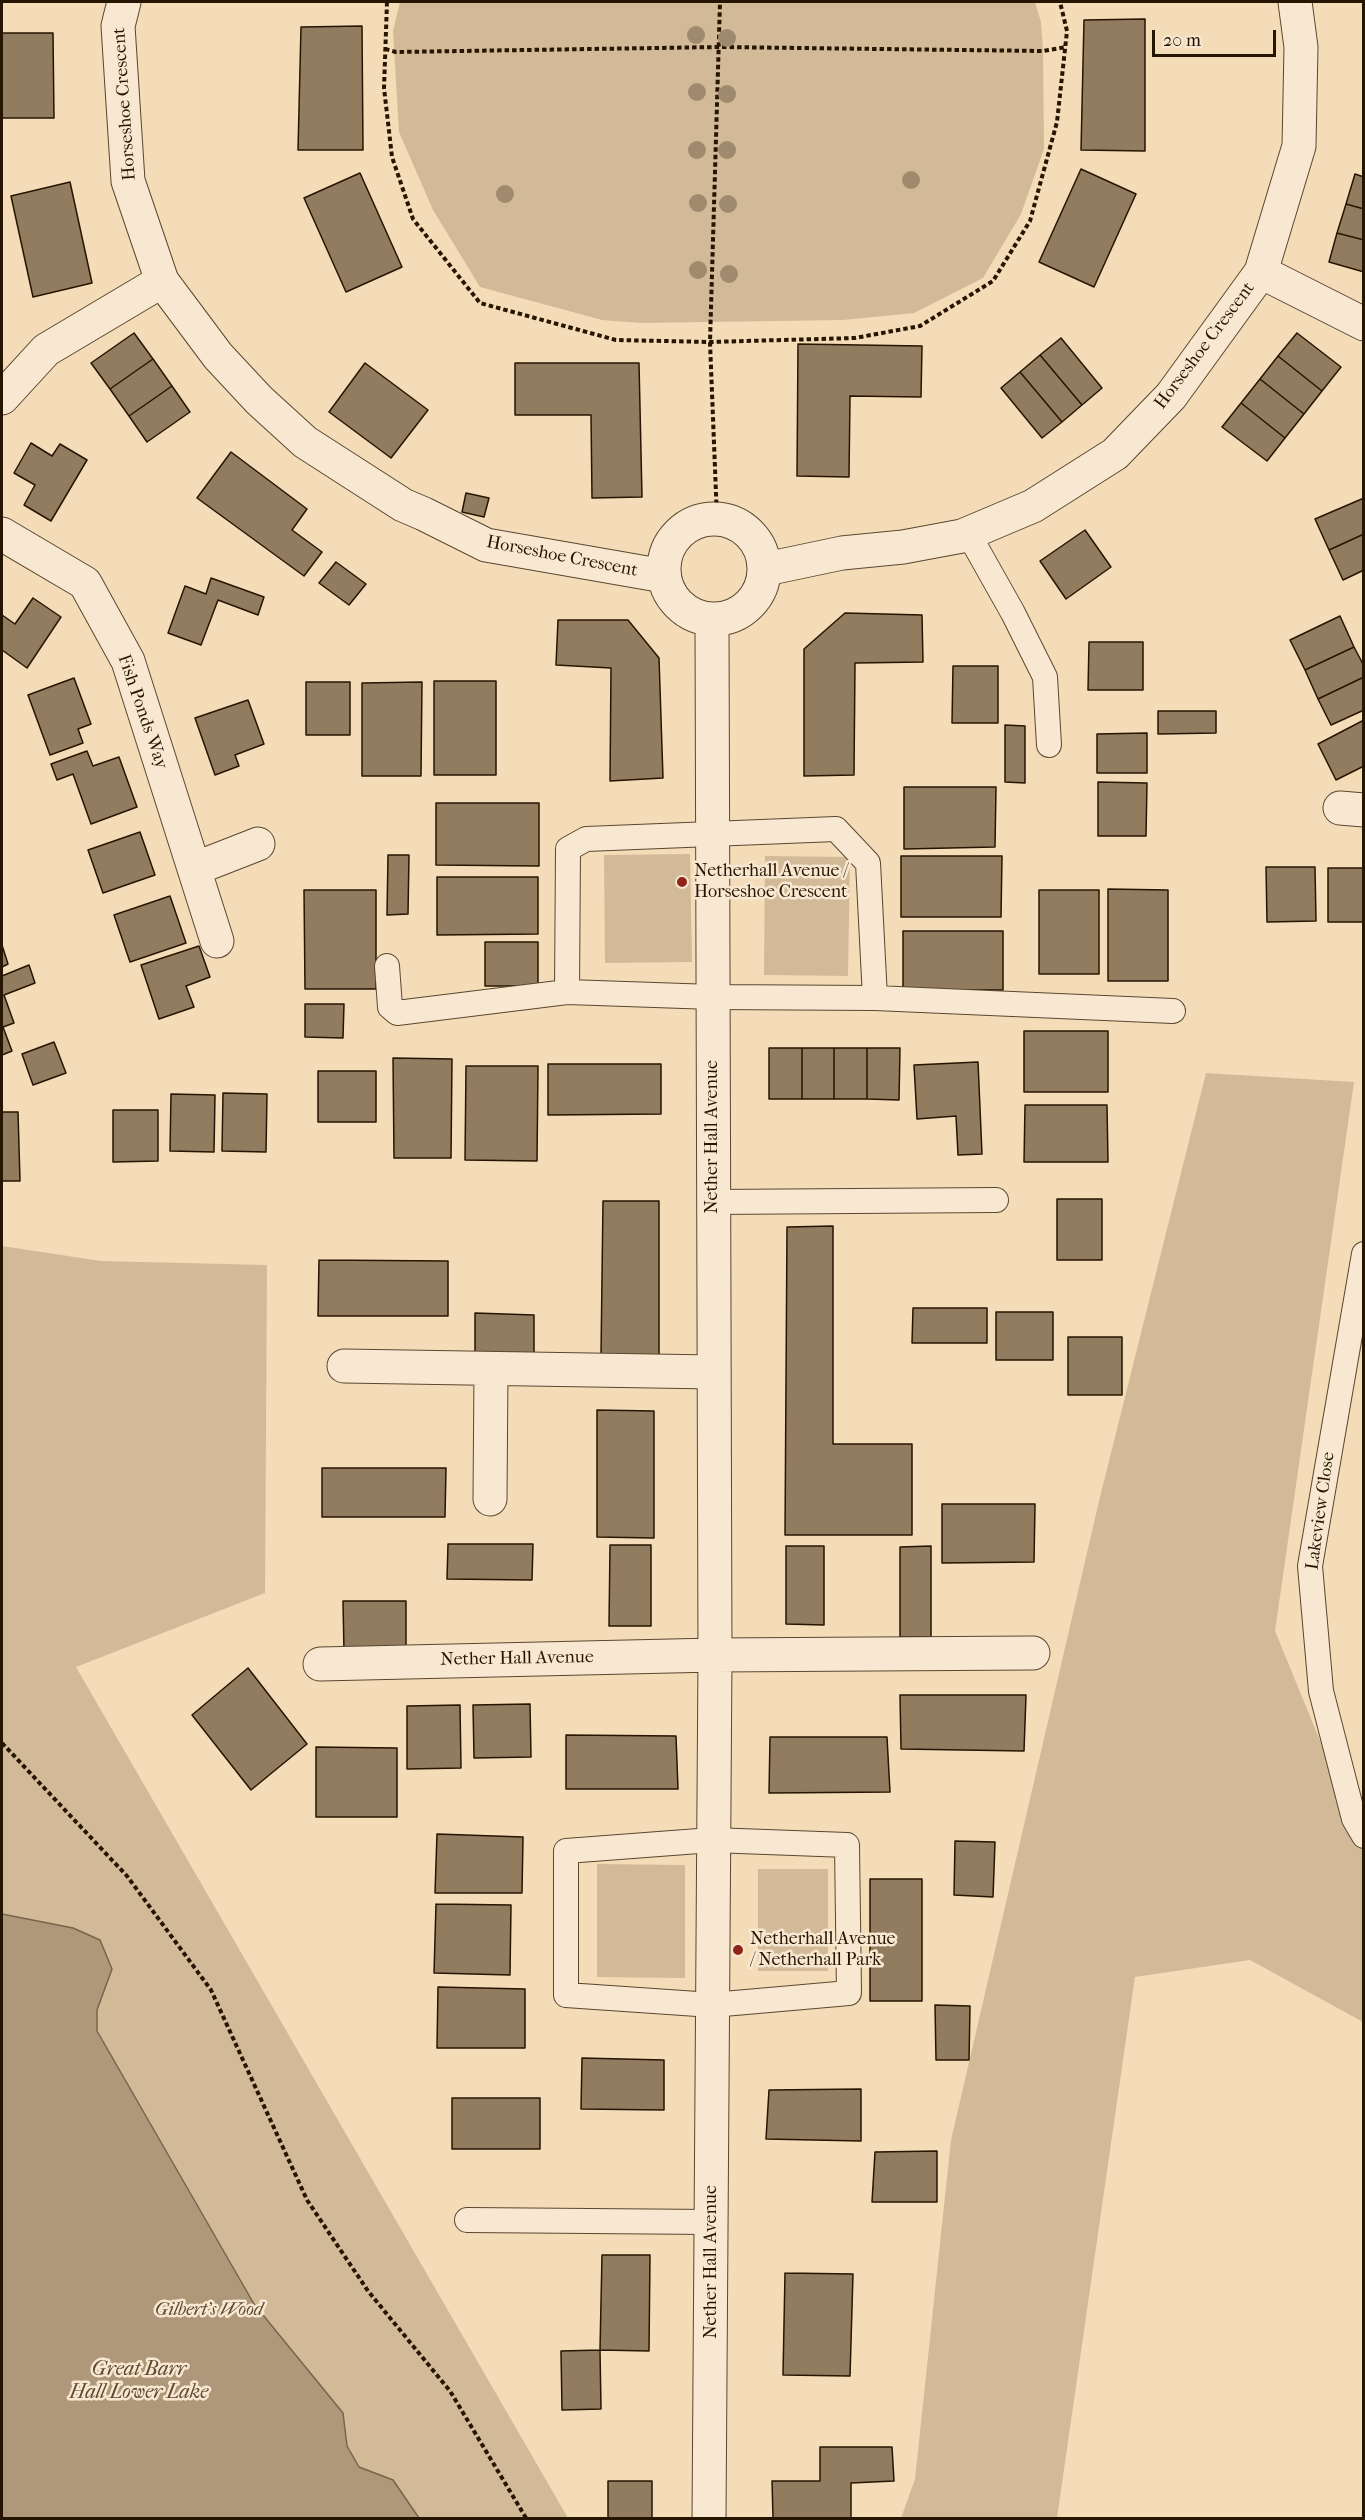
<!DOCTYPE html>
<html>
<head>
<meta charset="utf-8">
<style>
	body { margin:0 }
	#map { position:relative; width:1365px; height:2520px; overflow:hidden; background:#f5dcb8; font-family:"IM FELL French Canon",serif }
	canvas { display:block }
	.frame { position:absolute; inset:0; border:3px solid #261501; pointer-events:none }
	.scale { position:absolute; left:1152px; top:30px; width:124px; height:27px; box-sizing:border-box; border:3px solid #261501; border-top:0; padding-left:8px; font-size:18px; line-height:21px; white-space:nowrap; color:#261501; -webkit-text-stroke:4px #f8e8d1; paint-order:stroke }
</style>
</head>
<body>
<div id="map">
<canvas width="1365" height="2520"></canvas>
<div class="frame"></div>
<div class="scale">20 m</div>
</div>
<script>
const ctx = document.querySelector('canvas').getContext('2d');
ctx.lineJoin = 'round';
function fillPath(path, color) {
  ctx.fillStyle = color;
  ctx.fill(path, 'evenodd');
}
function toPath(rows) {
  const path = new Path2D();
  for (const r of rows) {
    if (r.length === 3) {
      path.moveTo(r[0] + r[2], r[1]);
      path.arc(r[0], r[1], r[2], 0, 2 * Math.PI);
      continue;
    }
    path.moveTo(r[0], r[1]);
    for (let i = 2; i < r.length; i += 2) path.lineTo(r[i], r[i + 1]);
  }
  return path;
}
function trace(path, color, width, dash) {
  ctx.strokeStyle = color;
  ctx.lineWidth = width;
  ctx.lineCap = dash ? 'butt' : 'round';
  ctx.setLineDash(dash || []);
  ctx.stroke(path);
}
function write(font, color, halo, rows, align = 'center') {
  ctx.font = font + ' "IM FELL French Canon",serif';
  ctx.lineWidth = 5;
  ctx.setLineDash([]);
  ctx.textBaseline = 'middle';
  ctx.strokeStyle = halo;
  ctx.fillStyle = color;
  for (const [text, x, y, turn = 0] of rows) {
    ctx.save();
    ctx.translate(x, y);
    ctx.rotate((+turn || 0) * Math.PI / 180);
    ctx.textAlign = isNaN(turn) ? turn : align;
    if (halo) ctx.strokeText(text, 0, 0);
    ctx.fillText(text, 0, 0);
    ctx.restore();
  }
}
const green = toPath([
	[400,2,1035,2,1041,22,1043,51,1044,149,1021,214,983,278,914,313,843,320,641,323,602,320,480,287,433,210,399,132,393,31],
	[690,854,692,962,605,963,604,855],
	[765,856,850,857,848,976,764,975],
	[1206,1073,1354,1082,1275,1631,1363,1845,1363,2022,1250,1960,1135,1977,1057,2518,901,2518,915,2479,951,2140,1099,1501],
	[2,1246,101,1261,267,1265,265,1593,76,1667,568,2518,2,2518],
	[597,1864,685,1865,685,1978,597,1977],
	[758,1869,828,1869,828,1971,758,1971]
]);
const water = toPath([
	[2,1914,73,1928,100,1940,112,1969,97,2010,97,2031,254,2304,343,2413,347,2446,359,2467,393,2480,419,2518,2,2518,2,1914]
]);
const building = toPath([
	[1145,19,1145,151,1081,150,1084,20,1145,19],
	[362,26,363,150,298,150,301,27,362,26],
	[2,33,53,33,54,118,2,118,2,33],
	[1081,169,1136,194,1094,287,1039,262,1081,169],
	[360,173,402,267,346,292,304,198,360,173],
	[1355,174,1364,177,1364,209,1346,204,1355,174],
	[70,182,92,283,33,297,11,196,70,182],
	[1346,204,1364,209,1364,240,1337,233,1346,204],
	[1337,233,1364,240,1364,272,1329,262,1337,233],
	[134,333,153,359,110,389,91,363,134,333],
	[1297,333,1341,367,1322,391,1278,356,1297,333],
	[1061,338,1102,388,1082,405,1040,355,1061,338],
	[798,344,922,346,921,397,850,396,849,477,797,476,798,344],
	[1040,355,1082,405,1062,422,1020,372,1040,355],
	[1278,356,1322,391,1304,414,1260,379,1278,356],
	[153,359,172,386,129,416,110,389,153,359],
	[365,363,428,410,391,458,329,412,365,363],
	[515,363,639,363,642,497,592,498,591,415,515,415,515,363],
	[1020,372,1062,422,1042,438,1001,388,1020,372],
	[1260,379,1304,414,1285,438,1241,403,1260,379],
	[172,386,190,412,147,442,129,416,172,386],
	[1241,403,1285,438,1267,461,1222,427,1241,403],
	[31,443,52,456,60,444,87,460,51,521,24,505,35,485,14,473,31,443],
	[231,452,307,509,292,530,322,552,304,576,197,498,231,452],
	[466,493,489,498,484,517,462,512,466,493],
	[1364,498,1364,534,1329,550,1315,519,1364,498],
	[1085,530,1111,567,1066,599,1040,561,1085,530],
	[1364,534,1364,570,1343,580,1329,550,1364,534],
	[336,562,366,584,349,605,319,583,336,562],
	[211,578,264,597,258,615,218,600,201,645,168,633,185,586,206,594,211,578],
	[33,598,61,617,27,668,2,650,2,615,15,624,33,598],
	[845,613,922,615,923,662,855,663,854,775,804,776,804,649,845,613],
	[1340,616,1354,647,1305,670,1290,640,1340,616],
	[558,620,628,620,659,658,663,778,610,781,611,668,556,665,558,620],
	[1089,642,1143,642,1143,690,1088,690,1089,642],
	[1354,647,1364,666,1364,677,1318,699,1305,670,1354,647],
	[953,666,998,666,998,723,952,723,953,666],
	[1364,677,1364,710,1331,725,1318,699,1364,677],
	[74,678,91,724,78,729,83,743,50,755,28,695,74,678],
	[434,681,496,681,496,775,434,775,434,681],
	[306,682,350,682,350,735,306,735,306,682],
	[422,682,421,776,362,776,362,683,422,682],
	[248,700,264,744,235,755,239,766,215,775,195,718,248,700],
	[1158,711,1216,711,1216,733,1158,734,1158,711],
	[1364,720,1364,766,1336,780,1318,744,1364,720],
	[1005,725,1025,726,1025,783,1005,782,1005,725],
	[1147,733,1147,773,1097,773,1097,734,1147,733],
	[87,751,93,766,119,757,137,807,91,824,73,774,57,780,51,764,87,751],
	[1098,782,1147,783,1146,836,1098,836,1098,782],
	[904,787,996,787,995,847,904,849,904,787],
	[436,803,539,803,539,866,436,865,436,803],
	[140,832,155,875,103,893,88,850,140,832],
	[388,855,409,855,408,914,387,915,388,855],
	[901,856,1002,856,1001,917,901,917,901,856],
	[1266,867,1315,867,1316,921,1267,922,1266,867],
	[1328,868,1364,868,1364,922,1328,922,1328,868],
	[437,877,538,877,538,934,437,935,437,877],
	[1108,889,1168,890,1168,981,1108,981,1108,889],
	[304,890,376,890,376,989,305,989,304,890],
	[1039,890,1099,890,1099,974,1039,974,1039,890],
	[170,896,186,943,130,962,114,915,170,896],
	[903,931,1003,931,1003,990,903,990,903,931],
	[485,942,538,942,538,986,485,986,485,942],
	[2,945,8,964,2,967,2,945],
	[199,946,210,977,186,986,194,1007,159,1019,141,965,199,946],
	[29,965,35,983,4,995,14,1023,3,1027,12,1051,2,1055,2,976,29,965],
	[305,1004,344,1004,343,1038,305,1037,305,1004],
	[1024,1031,1108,1031,1108,1092,1024,1092,1024,1031],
	[54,1042,66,1073,33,1085,22,1054,54,1042],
	[769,1048,802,1048,802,1099,769,1099,769,1048],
	[802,1048,834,1048,834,1099,802,1099,802,1048],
	[834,1048,867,1048,867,1099,834,1099,834,1048],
	[867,1048,900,1048,899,1100,867,1099,867,1048],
	[393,1058,452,1059,451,1158,394,1158,393,1058],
	[978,1062,982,1154,958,1155,956,1116,917,1119,914,1065,978,1062],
	[548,1064,661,1064,661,1114,548,1115,548,1064],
	[466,1066,538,1066,537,1161,465,1160,466,1066],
	[318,1071,376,1071,376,1122,318,1122,318,1071],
	[223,1093,267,1094,266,1152,222,1151,223,1093],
	[171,1094,215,1095,214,1152,170,1151,171,1094],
	[1025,1105,1107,1105,1108,1162,1024,1162,1025,1105],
	[113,1110,158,1110,158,1161,113,1162,113,1110],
	[2,1112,18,1112,20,1181,2,1181,2,1112],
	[1057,1199,1102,1199,1102,1260,1057,1260,1057,1199],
	[603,1201,659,1201,659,1355,601,1355,603,1201],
	[833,1226,833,1444,912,1444,912,1535,785,1535,787,1227,833,1226],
	[319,1260,448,1261,448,1316,318,1316,319,1260],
	[913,1308,987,1308,987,1343,912,1343,913,1308],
	[996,1312,1053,1312,1053,1360,996,1360,996,1312],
	[475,1313,534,1315,534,1356,475,1356,475,1313],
	[1068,1337,1122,1337,1122,1395,1068,1395,1068,1337],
	[597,1410,654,1411,654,1538,597,1537,597,1410],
	[322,1468,446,1468,445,1517,322,1517,322,1468],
	[942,1504,1035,1504,1034,1562,942,1563,942,1504],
	[448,1544,533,1544,532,1580,447,1579,448,1544],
	[610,1545,651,1545,651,1626,609,1626,610,1545],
	[786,1546,824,1546,824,1625,786,1624,786,1546],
	[931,1546,931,1637,900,1637,900,1547,931,1546],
	[343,1601,406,1601,406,1652,344,1652,343,1601],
	[248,1668,307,1744,251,1790,192,1715,248,1668],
	[900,1695,1026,1695,1024,1751,901,1749,900,1695],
	[530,1704,531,1757,474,1758,473,1705,530,1704],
	[460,1705,461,1768,407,1769,407,1706,460,1705],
	[566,1735,676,1736,678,1789,566,1789,566,1735],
	[770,1737,887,1737,890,1792,769,1793,770,1737],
	[316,1747,397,1748,397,1817,316,1817,316,1747],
	[437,1834,523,1837,522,1893,435,1893,437,1834],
	[955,1841,995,1842,993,1897,954,1895,955,1841],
	[870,1879,922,1879,922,2001,870,2001,870,1879],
	[436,1904,511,1905,510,1975,434,1973,436,1904],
	[438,1987,525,1989,525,2048,437,2048,438,1987],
	[935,2005,970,2006,969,2060,936,2060,935,2005],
	[582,2058,664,2060,664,2110,581,2109,582,2058],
	[861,2089,861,2141,766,2139,769,2090,861,2089],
	[452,2098,540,2098,540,2149,452,2149,452,2098],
	[937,2151,937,2202,872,2202,875,2152,937,2151],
	[602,2255,650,2255,649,2351,600,2350,602,2255],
	[785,2273,853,2274,850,2376,783,2375,785,2273],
	[600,2350,601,2409,562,2410,561,2351,600,2350],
	[820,2447,892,2447,894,2481,851,2483,851,2518,773,2518,772,2481,820,2481,820,2447],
	[608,2481,652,2481,652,2518,608,2518,608,2481]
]);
const path = toPath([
	[387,2,384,88,392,157,413,219,480,303,616,340,710,342,855,338,920,326,993,281,1030,221,1057,122,1067,31,1060,2],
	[385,49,396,52,720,47,1043,51,1066,47],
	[717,519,710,342,720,2],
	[2,1743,127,1876,211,1990,307,2200,368,2291,450,2391,526,2518]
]);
const lane = toPath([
	[968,533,1013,613,1045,677,1049,745],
	[387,966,390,1007,397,1013,567,992],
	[875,998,868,863,836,829,586,839,568,849,567,992,713,997,875,998,1173,1011],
	[713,1202,996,1200],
	[1364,1254,1310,1566,1321,1691,1354,1819,1364,1836],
	[712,1840,847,1845,849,1993,712,2005,566,1995,566,1851,712,1840],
	[467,2220,712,2222]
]);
const street = toPath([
	[124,2,118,26,128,181,162,281,218,356,259,400,305,442,403,505,424,514,486,545,664,576],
	[1261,272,1364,324],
	[2,398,46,350,162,281],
	[714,569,50],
	[2,534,85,583,128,661,217,941],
	[766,569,842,553,903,547,962,536,1033,506,1115,454,1171,396,1261,272,1299,146,1301,47,1295,2],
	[1340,808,1364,810],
	[194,869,258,844],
	[344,1366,714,1372],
	[490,1499,491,1369],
	[320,1664,715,1655,1033,1653],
	[709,2518,715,1655,712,620]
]);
const trees = [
	[696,35],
	[727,38],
	[697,92],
	[727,94],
	[697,150],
	[727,150],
	[911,180],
	[505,194],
	[698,203],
	[728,204],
	[698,270],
	[729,274]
];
const markers = [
	[682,882,6,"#8f2418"],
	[738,1950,6,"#8f2418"]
];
const streetNames = [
	["Horseshoe Crescent",125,104,-94],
	["Horseshoe Crescent",1205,346,-53],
	["Horseshoe Crescent",562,557,11],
	["Fish Ponds Way",142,712,71],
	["Nether Hall Avenue",713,1137,-90],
	["Lakeview Close",1321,1511,-82],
	["Nether Hall Avenue",517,1659,-1],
	["Nether Hall Avenue",712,2262,-90]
];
const poiNames = [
	["Netherhall Avenue /",694,872],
	["Horseshoe Crescent",694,893],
	["Netherhall Avenue",750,1940],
	["/ Netherhall Park",750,1961]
];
const parkNames = [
	["Gilbert's Wood",209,2311]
];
const waterNames = [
	["Great Barr",139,2370],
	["Hall Lower Lake",139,2393]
];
fillPath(green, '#d2ba99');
fillPath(water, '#af987a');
trace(water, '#78644a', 1.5);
fillPath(building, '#927c60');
trace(building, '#261501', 1.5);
trace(lane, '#5a472f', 26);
trace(street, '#5a472f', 35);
trace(path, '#261501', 4, [4.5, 3]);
trace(lane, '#f8e8d1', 24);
trace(street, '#f8e8d1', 33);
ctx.fillStyle = '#a08a6d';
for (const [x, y] of trees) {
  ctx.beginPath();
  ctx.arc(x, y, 9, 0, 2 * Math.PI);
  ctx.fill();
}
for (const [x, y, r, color] of markers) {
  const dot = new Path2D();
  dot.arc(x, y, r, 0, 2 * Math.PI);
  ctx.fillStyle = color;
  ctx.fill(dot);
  trace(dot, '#f8e8d1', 2);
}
write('18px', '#261501', '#f8e8d1', streetNames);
write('18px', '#261501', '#f8e8d1', poiNames, 'left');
write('italic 18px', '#5a472f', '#f8e8d1', parkNames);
write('italic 20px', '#5d4931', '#f8e8d1', waterNames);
</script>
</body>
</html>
